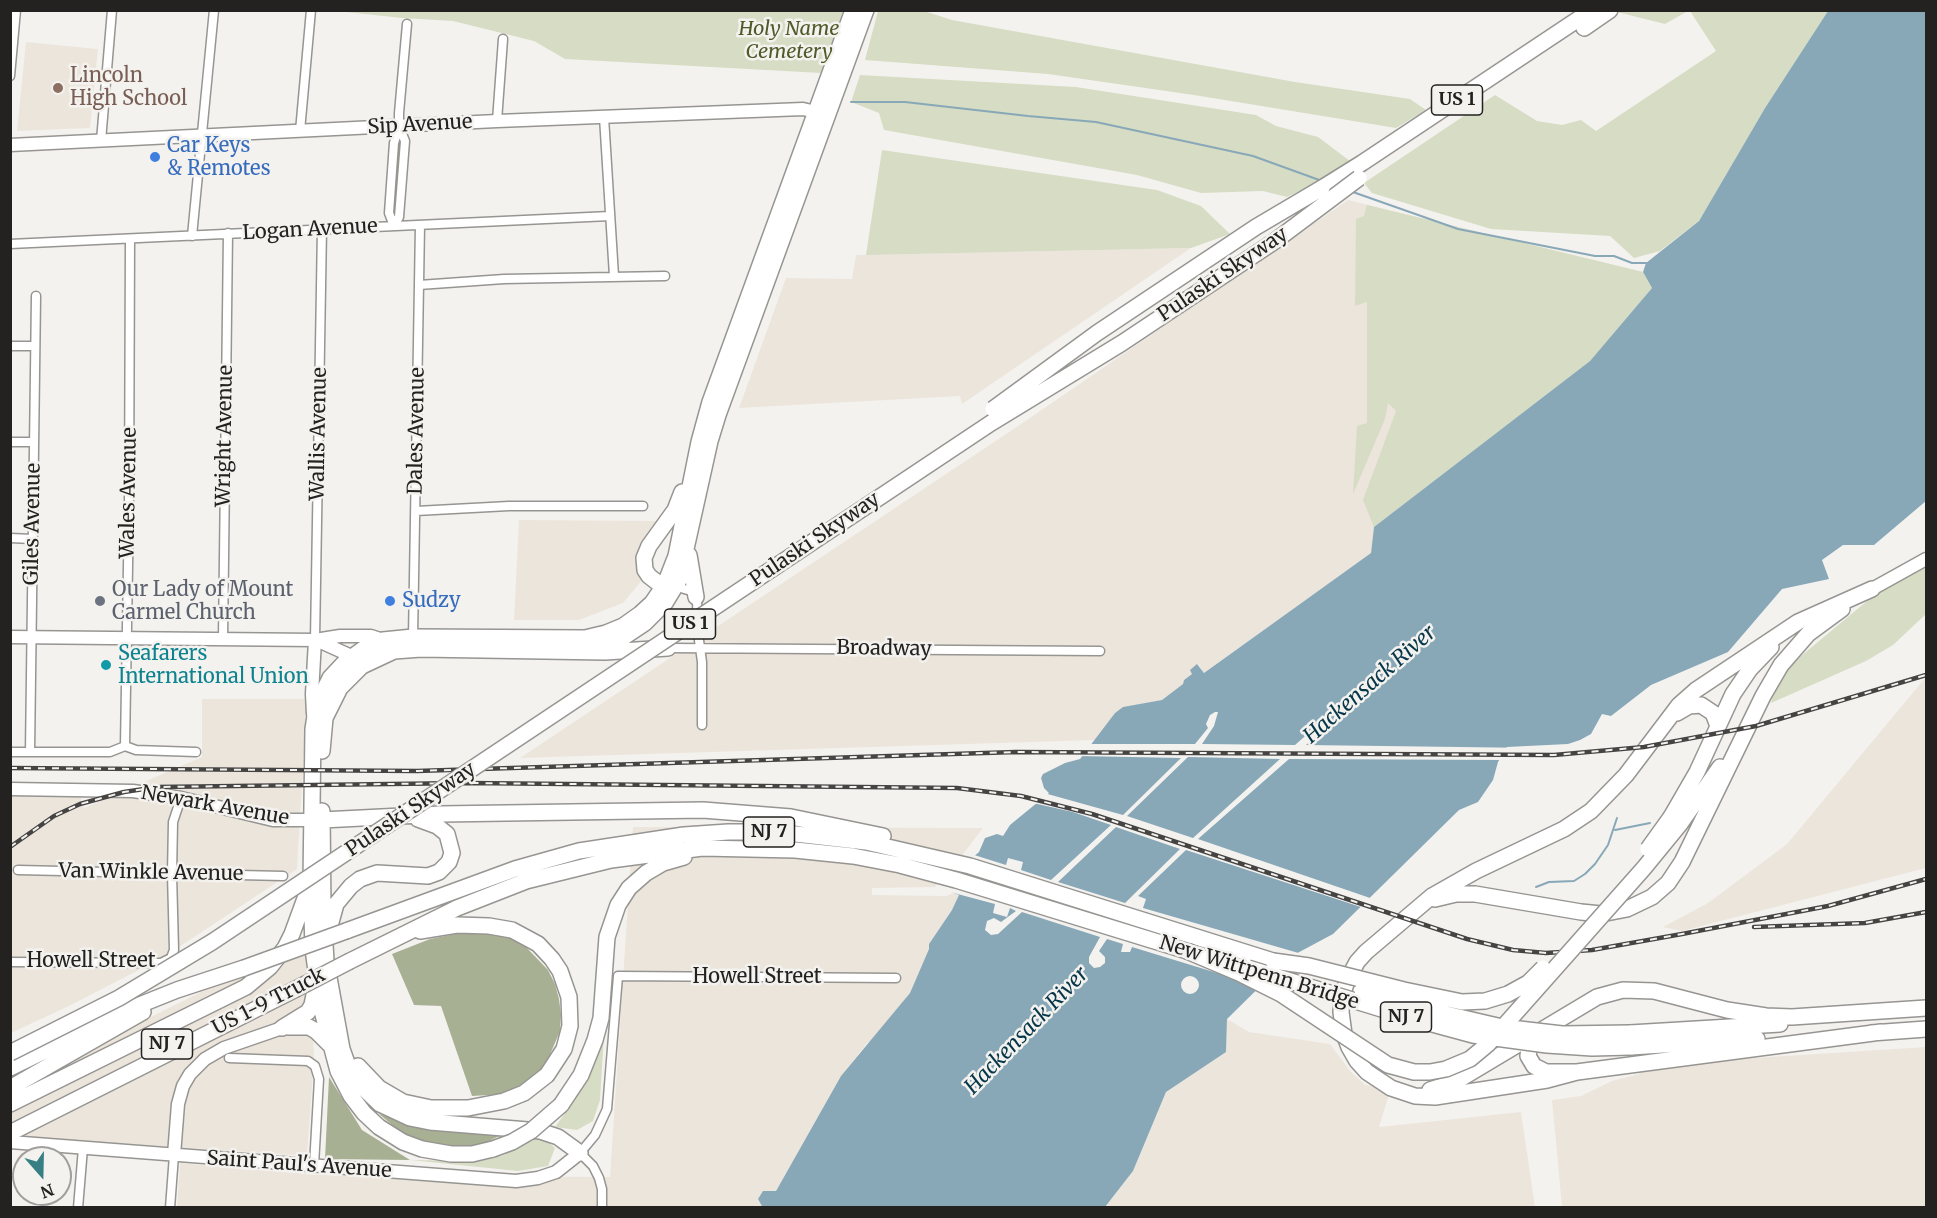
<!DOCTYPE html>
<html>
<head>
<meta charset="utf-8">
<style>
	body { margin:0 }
	#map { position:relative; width:1937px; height:1218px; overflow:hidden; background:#f4f2ef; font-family:Merriweather,serif }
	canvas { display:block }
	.frame { position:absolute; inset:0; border:12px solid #232221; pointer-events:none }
	.north { position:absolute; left:12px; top:1146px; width:60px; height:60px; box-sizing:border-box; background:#f4f2ef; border:2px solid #a09f9d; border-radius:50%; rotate:160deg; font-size:16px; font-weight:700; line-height:24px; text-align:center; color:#232221 }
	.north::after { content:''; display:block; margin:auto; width:21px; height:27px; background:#377f83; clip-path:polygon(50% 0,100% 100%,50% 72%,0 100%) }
</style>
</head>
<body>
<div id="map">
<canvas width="1937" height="1218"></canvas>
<div class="frame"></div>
<div class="north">N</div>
</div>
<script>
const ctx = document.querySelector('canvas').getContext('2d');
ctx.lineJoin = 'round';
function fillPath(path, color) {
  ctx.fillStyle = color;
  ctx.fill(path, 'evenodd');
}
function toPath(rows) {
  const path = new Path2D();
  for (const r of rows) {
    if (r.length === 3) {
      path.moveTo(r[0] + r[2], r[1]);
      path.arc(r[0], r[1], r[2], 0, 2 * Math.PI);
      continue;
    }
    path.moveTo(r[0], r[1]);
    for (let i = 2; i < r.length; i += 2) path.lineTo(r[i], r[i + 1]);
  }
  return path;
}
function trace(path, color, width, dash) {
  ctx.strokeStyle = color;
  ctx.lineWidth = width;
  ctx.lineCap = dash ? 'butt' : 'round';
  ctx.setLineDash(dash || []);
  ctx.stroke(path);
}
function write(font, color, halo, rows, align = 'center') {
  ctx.font = font + ' Merriweather,serif';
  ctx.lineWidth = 5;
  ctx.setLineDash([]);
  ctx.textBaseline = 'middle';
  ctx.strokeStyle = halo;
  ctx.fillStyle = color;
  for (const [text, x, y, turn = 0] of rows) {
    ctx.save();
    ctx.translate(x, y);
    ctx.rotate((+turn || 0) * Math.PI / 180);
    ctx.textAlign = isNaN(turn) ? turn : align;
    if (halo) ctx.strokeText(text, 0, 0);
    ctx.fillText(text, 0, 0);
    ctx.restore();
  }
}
const built = toPath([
	[26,42,98,49,90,128,17,131],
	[1348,200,1643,272,1374,527,1371,553,1204,673,1198,664,1192,674,1184,680,1183,684,1162,700,1123,708,1115,713,1096,740,520,758,1027,420],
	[1191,248,962,404,960,396,739,408,786,278,852,279,856,255],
	[519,520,661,521,648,573,623,603,579,620,514,620],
	[1926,677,1926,868,1682,931,1663,927,1708,903,1787,844],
	[202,699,307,699,297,869,164,957,71,1005,11,1033,11,795,80,796,84,808,202,757],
	[633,827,983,828,938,887,872,888,872,895,946,896,954,893,958,894,961,899,952,910,929,944,929,949,910,993,872,1042,867,1043,841,1076,775,1192,758,1199,763,1207,177,1208,180,1163,317,1175,610,1177],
	[309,951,314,1058,307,1156,11,1136,11,1086,272,957],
	[1227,1019,1249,1032,1330,1044,1350,1071,1365,1085,1391,1088,1379,1127,1521,1112,1535,1207,1104,1208,1133,1171,1166,1092,1226,1052],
	[1926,1047,1926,1207,1562,1207,1552,1100,1581,1096,1612,1081,1639,1074,1640,1069,1691,1062]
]);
const green = toPath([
	[337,11,843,10,843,11,821,73,565,59,534,41,453,21,402,18],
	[878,11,924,11,952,20,1295,82,1410,99,1426,110,1396,128,1194,95,1048,74,865,60],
	[1613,11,1688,11,1665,24],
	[1690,11,1828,11,1765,108,1699,221,1660,251,1634,258,1610,236,1491,229,1372,193,1364,183,1495,95,1537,121,1562,125,1581,120,1596,131,1716,51],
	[860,75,1076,87,1256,115,1276,126,1318,137,1350,161,1320,181,1287,197,1263,191,1201,193,1137,175,884,130,879,113,851,102],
	[882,150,1157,190,1201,206,1230,234,1191,248,866,255],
	[1367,205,1643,272,1652,288,1590,361,1374,527,1363,500,1396,411,1388,403,1385,419,1353,494,1357,426,1367,423,1367,302,1355,306,1356,219,1364,216],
	[1926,552,1926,614,1893,645,1866,661,1771,703,1776,682,1795,661],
	[605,1018,600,1100,593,1121,577,1130,555,1127,574,1101,593,1066],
	[541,1135,555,1148,548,1166,518,1171,410,1160,469,1161,502,1156]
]);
const forest = toPath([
	[476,932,493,934,510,938,525,946,548,970,555,984,559,999,561,1015,560,1031,546,1064,534,1078,518,1089,505,1094,472,1096,441,1006,414,1005,392,954,430,939,455,934],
	[329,1077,362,1130,410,1160,325,1159],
	[379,1114,422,1127,503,1134,481,1145,445,1146,407,1137]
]);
const water = toPath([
	[1828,11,1926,11,1926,501,1874,545,1843,545,1822,560,1829,579,1782,589,1728,652,1651,685,1611,716,1602,714,1591,734,1580,740,1568,744,1507,747,1498,762,1493,780,1478,802,1459,810,1333,934,1290,957,1227,1019,1226,1052,1166,1092,1133,1171,1105,1207,763,1208,758,1199,763,1191,776,1191,841,1076,910,993,929,949,929,944,952,910,959,895,938,887,979,852,985,838,997,834,1003,836,1010,825,1049,793,1044,788,1041,778,1043,774,1065,763,1080,759,1115,713,1123,707,1162,700,1183,684,1184,680,1192,674,1190,670,1197,664,1204,673,1371,553,1374,527,1590,361,1652,288,1643,272,1646,263,1699,221,1765,108]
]);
const pier = toPath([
	[1215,712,1218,712,1214,726,1202,744,1295,745,1320,723,1323,726,1319,734,1306,745,1535,748,1577,745,1568,747,1509,750,1503,760,1289,759,1198,839,1373,899,1364,908,1186,850,1138,896,1146,899,1143,908,1302,954,1292,960,1260,990,1240,980,1132,947,1130,952,1121,952,1123,944,1107,939,1099,951,1105,957,1105,963,1100,967,1094,968,1089,963,1089,957,1100,937,1022,912,998,934,991,935,985,930,987,921,994,918,1001,922,1016,911,1010,908,1007,917,993,913,995,904,935,888,936,885,971,854,1006,865,1008,858,1023,862,1021,870,1051,880,1111,825,1073,812,1033,803,1044,793,1123,815,1181,758,1079,756,1089,744,1195,744,1208,728,1206,724,1210,715],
	[1188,757,1280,759,1193,838,1127,816],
	[1116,827,1180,849,1125,903,1058,882],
	[1190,985,9]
]);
const stream = toPath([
	[851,102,905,102,1028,116,1096,122,1253,156,1322,181],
	[1350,191,1458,229,1595,256,1614,256,1632,263,1646,263],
	[1615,830,1650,823],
	[1536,887,1549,882,1574,881,1585,874,1595,864,1608,845,1617,818]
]);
const street = toPath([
	[10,76,16,10],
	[604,117,614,276],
	[497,121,503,39],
	[300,131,311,10],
	[101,141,112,10],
	[394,226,399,217,405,141,399,126,399,113,407,24],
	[394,226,389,213,394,143,399,127],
	[192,236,214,10],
	[10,244,610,216],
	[419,285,504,279,665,276],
	[10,346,35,346],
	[10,442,34,442],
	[416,511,509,506,643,506],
	[10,538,33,539],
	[674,586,691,591,697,600,698,633,702,662,702,725],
	[413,637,420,225],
	[223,639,228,233],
	[315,640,322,228],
	[668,648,1100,651],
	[125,746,129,506,130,240],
	[10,752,110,752,125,746,136,750,196,752],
	[30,752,36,296],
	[18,870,283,876],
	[10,962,161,963,171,958,174,950,172,874,173,822,181,798],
	[229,1058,308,1061,315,1066,319,1079,314,1165],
	[78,1208,83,1148],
	[170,1208,174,1155],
	[602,1208,602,1189,599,1178,593,1166,580,1153,595,1135,607,1109,618,976,896,978]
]);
const secondary = toPath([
	[10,145,497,121,803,109,824,114],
	[1872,589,1926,559],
	[10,637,315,640,340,636,371,636,383,640],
	[316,640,347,654,359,663],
	[313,714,312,694,315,640],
	[10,789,133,791,181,798,273,820,321,820],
	[10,1142,516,1181,538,1178,556,1172,580,1153],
	[174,1155,178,1104,183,1086,190,1074,205,1059,224,1048,282,1028]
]);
const highway = toPath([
	[1584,28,1610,10],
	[1322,188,1362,163,1592,10],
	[689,555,696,597],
	[665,584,658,583,649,576,645,570,644,558,649,546,675,510,682,492],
	[597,648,621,639,645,623,665,603,679,580,710,441,718,415,866,10],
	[1677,713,1689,706,1701,705,1713,713,1718,726],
	[322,751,325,718,340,688,362,666,394,651,421,649,605,652,668,648],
	[322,811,323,912,326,961,342,1049,347,1063,357,1082,380,1104,410,1118,430,1122,540,1131,558,1137,580,1153],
	[1671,817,1697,772,1733,694,1750,669,1771,647],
	[322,820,441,814,703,810,791,817,883,836],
	[1680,824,1720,767],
	[1435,899,1456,894,1475,894,1581,912,1601,914,1627,909,1652,897,1668,883,1682,862,1763,696,1781,665,1808,634,1842,609],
	[346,931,515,869,579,851,684,835,728,832,778,832,866,842,970,866,1273,961],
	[328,933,336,904,351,886,360,879,377,873,428,876,439,872,449,862,452,853,447,834,437,826,418,819],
	[350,961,457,908,526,881,611,860,702,848,795,850,853,856,900,865,956,880,1187,951],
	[288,1027,309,1027,316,1031,329,1044],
	[282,1028,308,1012,312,1005,315,990],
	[1630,1033,1780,1024],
	[1871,1033,1926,1029],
	[1537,1036,1530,1043,1528,1056,1534,1066,1546,1072,1577,1072,1881,1032],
	[1631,1047,1757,1039],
	[358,1066,379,1088,403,1102,431,1108,468,1108,504,1101,524,1093,547,1075,564,1049,570,1026,569,997,560,971,552,959,538,944,512,930,489,926,457,925,420,931],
	[10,1068,132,1008,177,990,244,968],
	[1577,1072,1547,1080,1435,1097,1415,1096,1391,1088,1367,1072,1357,1061,1349,1047,1344,1034,1341,1012,1342,996,1347,981,1357,962,1366,952,1432,896,1476,871,1564,829,1591,811,1626,775,1679,705,1696,690,1798,622,1872,589],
	[10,1088,143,1012],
	[1430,1090,1455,1082,1597,997,1623,990,1654,991,1727,1010,1766,1016,1792,1017,1926,1008],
	[10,1104,246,987,270,967,285,948,292,934,307,893],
	[561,1105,581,1075,595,1040,601,1018,607,937,618,905,629,888,646,873,663,863,684,857],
	[10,1133,294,990],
	[493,1149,472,1154,451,1154,422,1149,403,1142,379,1127,364,1113,351,1096,338,1071,321,1007,313,949,311,882,313,729,317,704,330,678,345,662,363,649,383,640,413,637,585,638,606,633,623,626,640,614,652,603,665,584,676,556,699,442,710,402,853,10]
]);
const rail = toPath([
	[10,768,417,771,1016,752,1554,755,1644,747,1756,726,1926,675],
	[10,847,54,816,80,804,124,792,157,787,468,783,957,788,1021,796,1092,814,1467,939,1513,950,1546,953,1592,950,1682,934,1828,906,1926,879],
	[1754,927,1865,923,1926,912]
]);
const highwayBridge = toPath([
	[993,409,1097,333,1256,227,1322,188],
	[1648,849,1671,817],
	[1187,951,1239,973,1281,994,1388,1065,1414,1072,1430,1072,1446,1069,1470,1059,1488,1044,1644,868,1680,824],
	[1273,961,1309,966,1404,990,1462,1002,1485,1001,1508,994,1528,983,1543,968],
	[244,968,346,931],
	[1248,968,1414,1019,1473,1035,1547,1045,1592,1048,1631,1047],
	[294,990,350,961],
	[1362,990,1446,1014,1502,1027,1562,1034,1630,1033],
	[10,1053,119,998,212,942,991,423,1122,343,1275,241,1359,178],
	[493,1149,512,1142,531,1131,561,1105]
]);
const markers = [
	[58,88,6,"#8d6e63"],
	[155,157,6,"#3f7fe0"],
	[100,601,6,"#6b7280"],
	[390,601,6,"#3f7fe0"],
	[106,665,6,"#0f9aa8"]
];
const shields = [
	[1457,100,51],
	[690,624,51],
	[769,832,51],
	[1406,1017,51],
	[167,1044,51]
];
const shieldNames = [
	["US 1",1457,100],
	["US 1",690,624],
	["NJ 7",769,832],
	["NJ 7",1406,1017],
	["NJ 7",167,1044]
];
const parkNames = [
	["Holy Name",789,29],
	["Cemetery",789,52]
];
const educationNames = [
	["Lincoln",70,76],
	["High School",70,99]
];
const streetNames = [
	["Sip Avenue",420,125,-3],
	["Logan Avenue",310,230,-3],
	["Pulaski Skyway",1223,275,-34],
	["Dales Avenue",417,431,-89],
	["Wallis Avenue",319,434,-89],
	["Wright Avenue",225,436,-89],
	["Wales Avenue",129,493,-89],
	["Giles Avenue",33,524,-89],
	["Pulaski Skyway",815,540,-34],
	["Broadway",884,649,1],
	["Newark Avenue",215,806,10],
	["Pulaski Skyway",411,810,-34],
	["Van Winkle Avenue",151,873,1],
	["Howell Street",91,961],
	["New Wittpenn Bridge",1259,973,17],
	["Howell Street",757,977],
	["US 1-9 Truck",269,1002,-27],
	["Saint Paul's Avenue",299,1165,4]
];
const shopNames = [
	["Car Keys",167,146],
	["& Remotes",167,169],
	["Sudzy",402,601]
];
const worshipNames = [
	["Our Lady of Mount",112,590],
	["Carmel Church",112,613]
];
const cultureNames = [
	["Seafarers",118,654],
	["International Union",118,677]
];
const waterNames = [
	["Hackensack River",1370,685,-41],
	["Hackensack River",1027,1031,-46]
];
fillPath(built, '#ece5dc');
fillPath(green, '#d6ddc4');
fillPath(forest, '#a8b093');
fillPath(water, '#88a8b8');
fillPath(pier, '#f4f2ef');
trace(stream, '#88a8b8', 2);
trace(street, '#969592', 11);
trace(secondary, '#969592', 15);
trace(highway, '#969592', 18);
trace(street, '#fff', 8);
trace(secondary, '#fff', 12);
trace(highway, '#fff', 15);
trace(rail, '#454443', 4.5);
trace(rail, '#f4f2ef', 2, [7]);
trace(highwayBridge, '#969592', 18, []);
trace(highwayBridge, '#fff', 15);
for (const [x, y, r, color] of markers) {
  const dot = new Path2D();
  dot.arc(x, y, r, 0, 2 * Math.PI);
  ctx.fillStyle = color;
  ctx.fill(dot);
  trace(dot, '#f4f2ef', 2);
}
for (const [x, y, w] of shields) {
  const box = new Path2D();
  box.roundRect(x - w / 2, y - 15, w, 30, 4.5);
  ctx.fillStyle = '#f4f2ef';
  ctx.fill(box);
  trace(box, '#232221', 1.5);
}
write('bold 18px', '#232221', null, shieldNames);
write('italic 20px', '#4f5a29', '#f4f2ef', parkNames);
write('20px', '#785e54', '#f4f2ef', educationNames, 'left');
write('20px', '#232221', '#f4f2ef', streetNames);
write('20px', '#366cbe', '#f4f2ef', shopNames, 'left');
write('20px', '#5b616d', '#f4f2ef', worshipNames, 'left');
write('20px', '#0d838f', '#f4f2ef', cultureNames, 'left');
write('italic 21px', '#063649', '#f4f2ef', waterNames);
</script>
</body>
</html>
